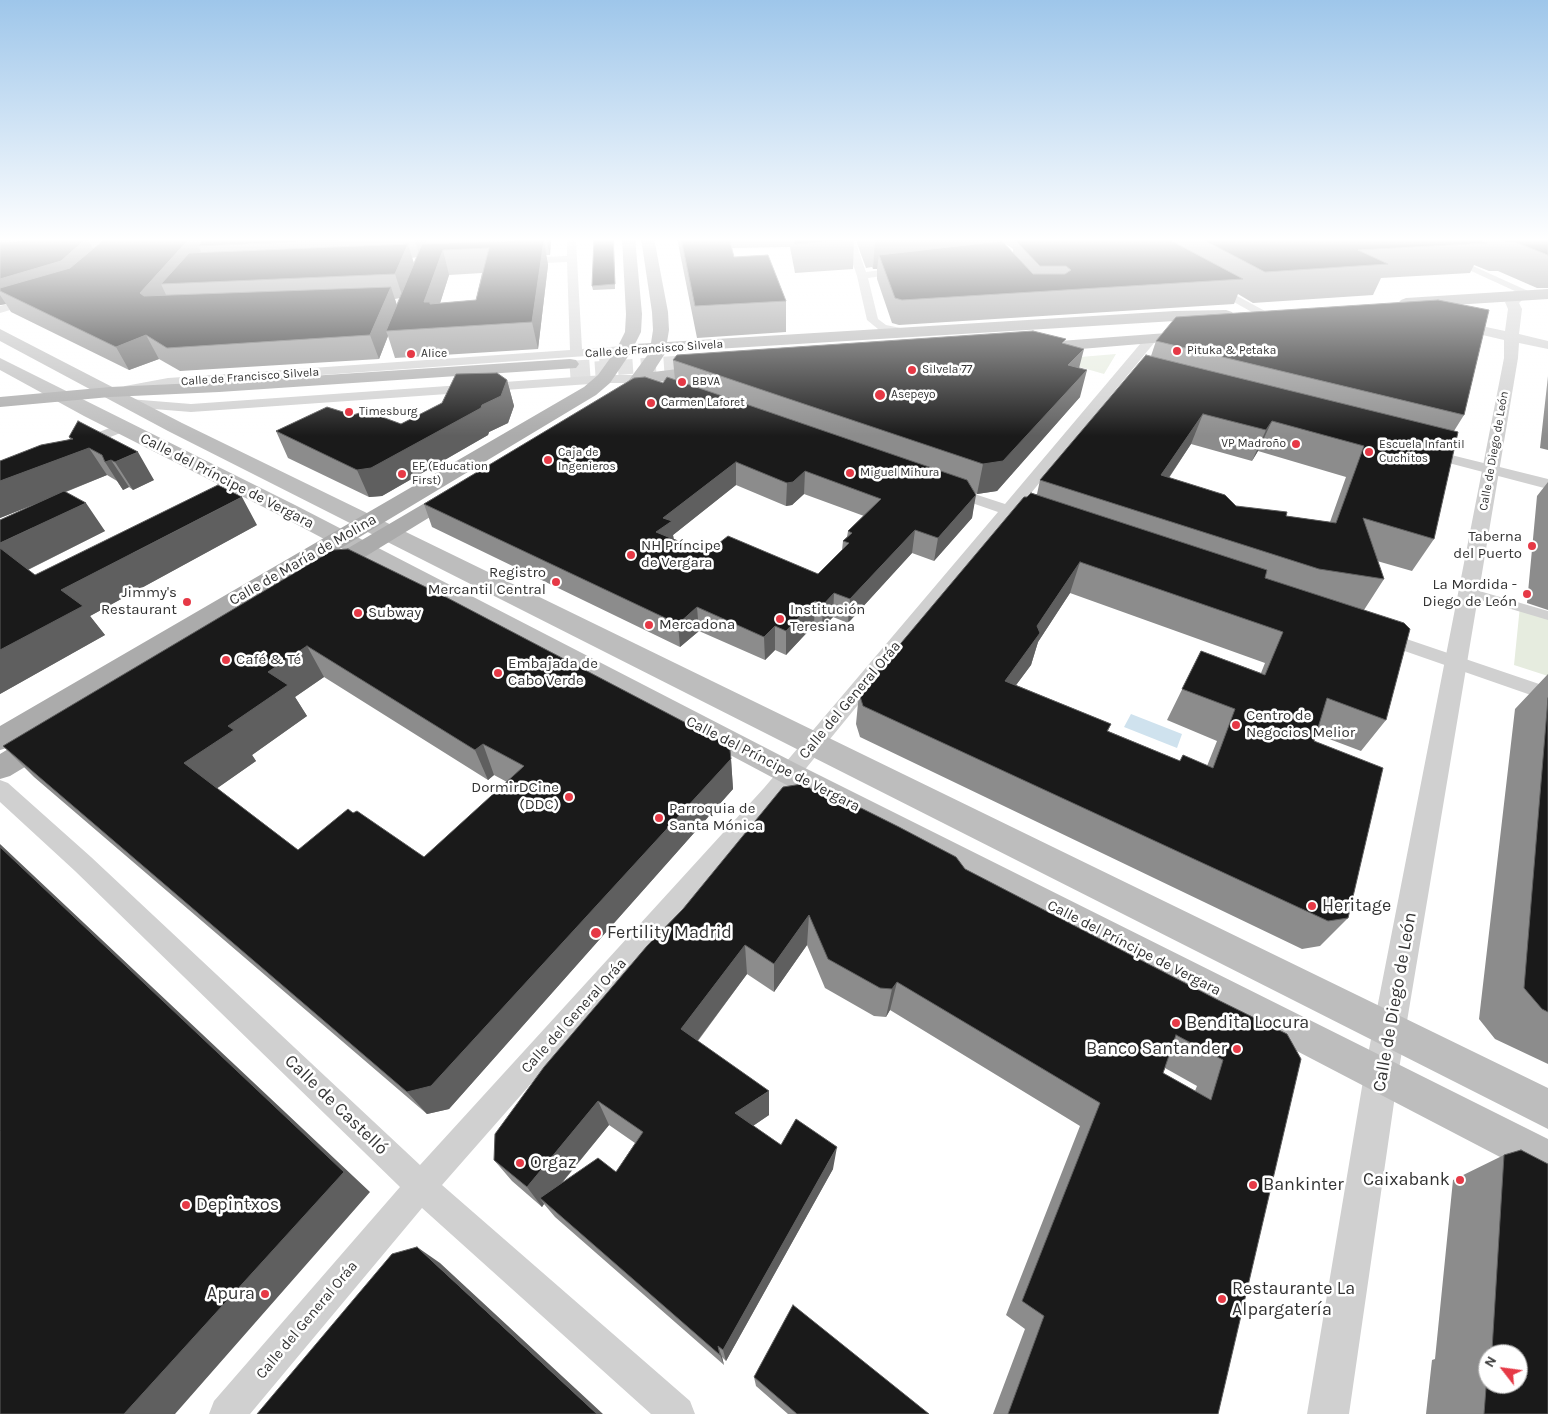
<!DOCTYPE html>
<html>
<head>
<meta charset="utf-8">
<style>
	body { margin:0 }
	#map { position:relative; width:1548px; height:1414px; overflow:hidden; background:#fff; font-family:Karla,sans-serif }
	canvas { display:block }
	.north { position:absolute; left:1478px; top:1344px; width:50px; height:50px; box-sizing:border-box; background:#fff; border:1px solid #adadad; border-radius:50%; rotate:300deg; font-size:14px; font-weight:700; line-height:20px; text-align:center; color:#333 }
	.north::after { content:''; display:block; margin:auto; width:18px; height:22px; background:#e63946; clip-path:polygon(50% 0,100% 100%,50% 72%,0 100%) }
</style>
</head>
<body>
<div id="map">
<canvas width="1548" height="1414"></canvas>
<div class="north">N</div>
</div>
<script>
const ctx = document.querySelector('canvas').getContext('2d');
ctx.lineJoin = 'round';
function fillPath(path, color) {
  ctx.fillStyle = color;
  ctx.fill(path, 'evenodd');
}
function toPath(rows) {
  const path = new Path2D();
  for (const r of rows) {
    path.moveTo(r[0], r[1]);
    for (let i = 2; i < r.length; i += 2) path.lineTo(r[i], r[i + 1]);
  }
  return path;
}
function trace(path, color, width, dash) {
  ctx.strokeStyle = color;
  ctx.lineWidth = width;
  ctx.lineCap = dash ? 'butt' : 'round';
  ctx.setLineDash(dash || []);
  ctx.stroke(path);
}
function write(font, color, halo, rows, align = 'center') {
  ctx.font = font + ' Karla,sans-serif';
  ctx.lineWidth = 5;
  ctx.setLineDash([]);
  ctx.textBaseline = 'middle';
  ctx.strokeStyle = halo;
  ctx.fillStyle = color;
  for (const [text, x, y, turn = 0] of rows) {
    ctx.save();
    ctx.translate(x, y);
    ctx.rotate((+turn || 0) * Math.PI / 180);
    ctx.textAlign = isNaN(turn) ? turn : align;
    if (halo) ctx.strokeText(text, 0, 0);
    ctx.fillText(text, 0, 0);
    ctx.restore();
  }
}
const green = toPath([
	[1116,354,1104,374,1052,359,1068,358],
	[1520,606,1548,614,1548,676,1514,665]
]);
const water = toPath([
	[1131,714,1182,734,1177,748,1124,727]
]);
const primaryTunnelFar1 = toPath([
	[595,369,711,361]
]);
const primaryTunnel = toPath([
	[570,371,612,368]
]);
const pedestrian = toPath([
	[1469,588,1548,611,1548,620,1464,595,1462,592,1464,589,1469,588]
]);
const minor = toPath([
	[567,238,578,238,576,240,582,349,624,346,628,347,630,350,628,353,168,386,125,394,118,390,125,386,168,378,570,350,567,262,520,264,515,261,520,258,567,256,567,238],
	[844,238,854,238,866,272,904,267,909,270,904,273,868,278,878,319,886,325,910,330,912,333,910,336,906,337,878,329,867,320,857,276,844,238],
	[1399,238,1411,238,1537,295,1532,298,1528,297,1399,238],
	[1213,283,1265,311,1267,313,1261,316,1257,315,1209,288,1208,286,1213,283],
	[33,297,37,298,39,300,37,302,0,313,0,306,33,297],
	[1150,336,1156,340,1154,343,1018,509,1043,517,1045,520,1043,523,1037,525,1012,517,780,800,442,1185,690,1401,695,1414,651,1414,422,1208,250,1414,209,1414,214,1401,400,1187,75,871,0,802,0,780,8,783,91,857,420,1165,764,788,998,512,946,494,943,491,946,488,956,488,1005,504,1146,337,1150,336],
	[604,375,640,375,660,383,661,386,655,390,638,383,604,383,191,412,129,407,122,403,129,399,191,404,604,375],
	[123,423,128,424,130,427,128,430,85,447,75,447,73,444,75,441,123,423],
	[1427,449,1548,479,1548,489,1422,456,1420,453,1422,450,1427,449],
	[1380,630,1548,687,1548,701,1373,640,1371,636,1373,632,1380,630]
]);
const tertiary = toPath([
	[1519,292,1526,296,1519,303,1522,309,1519,334,1548,341,1548,349,1519,343,1518,358,1398,1075,1349,1414,1307,1414,1364,1075,1504,358,1504,340,1448,327,1446,324,1453,320,1505,331,1508,309,1505,302,1514,293,1519,292]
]);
const secondary = toPath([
	[0,329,182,423,1548,1088,1548,1129,168,431,0,341,0,329],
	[0,358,295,505,799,765,1548,1139,1548,1182,779,781,279,515,84,416,0,370,0,358]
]);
const primary = toPath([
	[622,238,635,238,642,314,641,332,635,344,651,343,653,330,652,312,641,238,654,238,668,312,669,330,667,342,1175,311,1226,310,1232,312,1234,315,1232,318,1226,320,1175,321,666,352,653,372,711,365,717,366,720,370,717,374,711,375,644,384,638,392,617,404,611,405,605,404,602,400,605,396,626,384,649,353,629,355,610,383,596,395,10,747,0,750,0,726,584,387,598,375,616,350,625,332,626,314,622,238],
	[1548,289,1548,299,1406,308,1401,306,1398,303,1401,300,1406,298,1548,289],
	[1194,331,1200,333,1202,336,1200,339,1033,353,1027,352,1025,348,1027,344,1033,343,1194,331],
	[570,359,576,360,579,364,576,368,219,392,110,397,0,407,0,397,110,387,219,382,570,359],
	[459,485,466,487,469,491,466,495,332,577,324,579,316,577,312,572,316,567,452,487,459,485],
	[48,728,58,731,62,739,58,747,10,776,0,779,0,754,38,731,48,728]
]);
const wall = toPath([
	[0,238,551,238,550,255,546,255,548,265,538,349,395,358,388,336,379,359,180,371,159,359,129,370,11,312,6,304,0,305],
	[417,257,414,263,412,258],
	[482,273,476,300,440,303,449,275],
	[400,298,397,305,395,299],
	[614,238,615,289,593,290,592,286],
	[677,238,854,238,854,239,853,269,795,273,790,247,732,248,734,257,786,301,786,332,697,338],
	[855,238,1548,238,1548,288,1537,288,1498,271,1489,271,1474,265,1470,273,1381,278,1373,295,1253,303,1238,294,1234,304,899,325,892,323,877,279,877,269,873,269,872,267,866,268],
	[1003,242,1013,249,1013,253,1003,243],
	[1156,341,1464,415,1454,431,1434,539,1412,571,1377,561,1384,579,1364,610,1386,720,1361,751,1316,734,1314,741,1348,918,1320,946,1302,949,860,737,856,724,859,693,1027,497,1037,494,1040,480,1151,356],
	[1191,444,1252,461,1258,451,1346,477,1330,522,1286,516,1236,506,1169,478],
	[1070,593,1265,663,1261,673,1201,651,1167,720,1217,741,1207,766,1183,755,1180,761,1108,731,1111,724,1016,685,1031,665,1038,642],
	[1065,344,1079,368,1080,397,997,491,977,494,975,493,972,518,934,561,912,553,848,623,833,617,822,628,814,625,786,655,775,650,765,660,699,631,680,647,432,527,424,504,663,383,675,380,673,360],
	[736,485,786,506,792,505,804,494,864,516,848,531,847,537,843,541,842,550,818,574,714,547,695,548,674,539,673,535],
	[1548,376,1548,450,1540,448],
	[507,380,514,406,508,423,489,432,488,435,382,496,369,497,288,458,276,431,353,415,401,424],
	[69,437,154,480,133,490,129,487,123,490,117,481,107,475,66,492,105,531,28,570,35,575,257,525,90,616,105,635,0,694,38,503,0,518,0,461,70,439],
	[1548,482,1548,610,1527,603,1537,496],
	[333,550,731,759,733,789,449,1109,427,1114,34,777,3,746],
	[324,677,488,780,494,775,507,782,424,857,353,813,298,850,217,788,256,761,252,755,307,716,295,697],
	[1548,674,1548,1064,1495,1039,1479,1019,1515,709],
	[965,869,1214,998,1287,1034,1218,1414,993,1414,1025,1329,1006,1315,1080,1126,890,1010,886,1017,874,1016,825,988,807,945,774,992,747,974,698,1041,769,1115,753,1126,781,1145,833,1169,726,1361,722,1357,724,1365,555,1217,544,1204,542,1207,512,1181,494,1160,647,946],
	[1165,1068,1197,1086,1195,1091,1163,1073],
	[609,1125,635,1143,616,1172,562,1183],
	[1504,1155,1548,1414,1426,1414,1432,1360,1435,1359,1453,1180],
	[1488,1354,1518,1354,1488,1384],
	[754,1377,929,1414,788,1414,756,1386]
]);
const shadedWall = toPath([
	[0,238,8,238,12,244,0,249],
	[87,238,99,259,0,291,0,279],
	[190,238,218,238,198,246,203,255,161,284,167,297,152,315,140,293],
	[414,238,427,238,427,240,420,257],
	[546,238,551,238,550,255],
	[897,238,1004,238,1001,254,879,255,877,269,873,269,875,240],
	[544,240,548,265,538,349,532,322],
	[408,244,415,267,403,298,395,274],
	[443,250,449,275,432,329,424,302],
	[391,287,398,309,386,331,388,336,379,359,370,335],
	[0,295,6,304,0,305],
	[146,335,159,359,129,370,116,347],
	[1084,349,1077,376,1068,365],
	[1087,370,1080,397,997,491,977,494,983,464],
	[507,380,514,406,508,423,489,432,488,435,382,496,369,497,357,470],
	[1203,414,1191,444,1149,507,1161,475],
	[1272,421,1258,451,1252,461,1266,430],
	[89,448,107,475,0,518,0,481],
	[138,452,154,480,133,490,115,462],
	[111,460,129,487,123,490,105,462],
	[736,462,736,485,673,535,674,544,656,532,663,518],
	[805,471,804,494,792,505,786,506,787,483],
	[976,495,972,518,934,561,938,538],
	[242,497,257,525,90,616,105,635,0,694,0,650,61,590],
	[86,503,105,531,19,574,0,550,0,543],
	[915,530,912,553,848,623,850,599],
	[1080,562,1070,593,1038,642,1031,665,996,712,1005,681,1037,626],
	[834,593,833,617,822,628,823,605],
	[815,601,814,625,786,655,786,631],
	[697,607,699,631,680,647,678,624],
	[775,626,775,650,765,660,764,637],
	[307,646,324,677,295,697,307,716,252,755,256,761,209,794,184,763,228,726,268,672],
	[483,744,494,775,488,780,475,750],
	[731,759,733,789,449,1109,427,1114,407,1092],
	[0,844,370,1192,175,1414,124,1414,0,847],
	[809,915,807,945,774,992,774,964],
	[745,945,747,974,686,1056,681,1029],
	[897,982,890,1010,886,1017,892,989],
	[769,1091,769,1115,738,1136,735,1113],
	[598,1101,609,1125,545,1203,540,1198,544,1204,542,1207,527,1187],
	[837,1147,833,1169,726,1361,723,1350],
	[417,1247,440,1263,603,1414,597,1414],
	[718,1346,722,1357,724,1365,720,1355]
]);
const building = toPath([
	[87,238,61,261,0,279,0,242,87,238],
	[106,238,190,238,140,293,144,296,391,287,370,335,167,348,146,335,116,347,0,291,0,288,70,268,106,238],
	[205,238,385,238,198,246,205,238],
	[594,238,613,238,615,284,592,286,594,238],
	[681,238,729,238,734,257,768,255,786,301,695,306,681,238],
	[794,238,854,238,854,239,795,244,794,238],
	[868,238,897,238,875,240,875,238,868,238],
	[1033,238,1166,238,1243,279,902,300,895,298,879,255,1002,241,1033,274,1065,274,1071,270,1066,266,1040,266,1015,240,1033,238],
	[1200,238,1474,238,1487,243,1358,250,1388,264,1265,272,1200,238],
	[1496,238,1548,238,1548,255,1515,242,1507,242,1496,238],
	[544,240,532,322,386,331,422,244,544,240],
	[489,248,476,300,430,304,430,302,424,302,443,250,489,248],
	[408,244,395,274,161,284,189,253,408,244],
	[1438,300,1489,310,1464,415,1156,341,1176,317,1438,300],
	[1033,331,1066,339,1062,343,1084,349,1068,365,1087,370,1003,461,983,464,673,360,677,355,1033,331],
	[1146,355,1458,432,1434,539,1363,518,1384,579,1319,569,1040,480,1146,355],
	[1203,414,1266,430,1272,421,1364,446,1336,523,1286,516,1287,512,1236,506,1225,495,1161,475,1203,414],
	[497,373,507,380,501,396,482,405,481,408,371,468,357,470,276,431,327,407,353,415,366,411,401,424,442,403,456,374,497,373],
	[645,377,663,383,667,377,967,480,976,495,938,538,915,530,850,599,834,593,823,605,815,601,786,631,775,626,764,637,697,607,678,624,424,504,634,378,645,377],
	[736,462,787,483,793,482,805,471,881,499,848,531,852,533,843,541,849,543,818,574,728,536,714,547,706,544,695,548,656,532,672,521,663,518,736,462],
	[78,421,138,452,115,462,111,460,105,462,102,455,89,448,0,481,0,461,41,445,73,439,69,437,78,421],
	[218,485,242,497,61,590,83,606,0,650,0,548,35,575,218,485],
	[64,491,86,503,0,543,0,520,64,491],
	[1031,493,1267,570,1265,578,1404,623,1410,629,1386,720,1327,698,1314,741,1383,768,1348,918,1328,921,863,706,859,693,1024,497,1027,497,1031,493],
	[1080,562,1283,632,1265,675,1201,651,1182,689,1235,709,1213,768,1183,755,1180,761,1107,731,1111,724,1005,681,1040,633,1037,626,1080,562],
	[348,549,440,594,688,724,694,724,711,733,730,750,731,759,431,1086,407,1092,3,746,333,550,348,549],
	[307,646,475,750,483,744,524,766,424,857,357,811,353,813,348,809,298,850,184,763,234,730,228,726,288,685,268,672,307,646],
	[1548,698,1548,1012,1542,1009,1524,988,1548,698],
	[802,784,853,810,861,808,899,827,956,857,965,869,1214,998,1287,1034,1301,1059,1218,1414,1008,1414,1044,1316,1022,1301,1100,1103,897,982,892,989,880,988,828,959,809,915,774,964,745,945,681,1029,769,1091,735,1113,781,1145,796,1119,837,1147,723,1350,718,1346,720,1355,540,1198,598,1158,616,1172,643,1132,598,1101,527,1187,494,1160,495,1134,544,1067,647,946,683,909,783,787,802,784],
	[1176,1035,1223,1060,1211,1100,1163,1073,1176,1035],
	[0,847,344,1172,124,1414,0,1414,0,847],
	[1521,1150,1548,1164,1548,1414,1484,1414,1488,1361,1488,1384,1518,1384,1518,1354,1489,1354,1489,1348,1492,1350,1504,1155,1521,1150],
	[417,1247,597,1414,257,1414,392,1254,417,1247],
	[793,1305,929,1414,797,1414,754,1377,793,1305]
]);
const markers = [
	[1177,351,5,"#e63946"],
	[411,354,5,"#e63946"],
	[912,370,5,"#e63946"],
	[682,382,5,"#e63946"],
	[880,395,6,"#e63946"],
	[651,403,5,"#e63946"],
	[349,412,5,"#e63946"],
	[1296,444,5,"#e63946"],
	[1369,452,5,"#e63946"],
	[548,460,5,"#e63946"],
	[850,473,5,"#e63946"],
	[402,474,5,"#e63946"],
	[1532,546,5,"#e63946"],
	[631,555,5,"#e63946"],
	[556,582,5,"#e63946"],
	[1527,594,5,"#e63946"],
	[187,602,5,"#e63946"],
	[358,613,5,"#e63946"],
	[780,619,5,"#e63946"],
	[649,625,5,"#e63946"],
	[226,660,5,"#e63946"],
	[498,673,5,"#e63946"],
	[1236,725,5,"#e63946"],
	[569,797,5,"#e63946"],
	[659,818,5,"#e63946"],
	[1312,906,5,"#e63946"],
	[596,933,6,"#e63946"],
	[1176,1023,5,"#e63946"],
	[1237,1049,5,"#e63946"],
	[520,1163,5,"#e63946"],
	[1460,1180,5,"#e63946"],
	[1253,1185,5,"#e63946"],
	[186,1205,5,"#e63946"],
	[265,1294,5,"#e63946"],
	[1222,1299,5,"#e63946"]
];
const farStreetnames = [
	["Calle de Francisco Silvela",654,349,-4],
	["Calle de Francisco Silvela",250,377,-4],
	["Calle de Diego de León",1494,451,-80]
];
const farPoinames = [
	["Pituka & Petaka",1187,351],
	["Alice",421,354],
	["Silvela 77",922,370],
	["BBVA",692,382],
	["Asepeyo",891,395],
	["Carmen Laforet",661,403],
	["Timesburg",359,412],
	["VP Madroño",1286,444,"right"],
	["Escuela Infantil",1379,445],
	["Cuchitos",1379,459],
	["Caja de",558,453],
	["Ingenieros",558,467],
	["EF (Education",412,467],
	["First)",412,481],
	["Miguel Mihura",860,473]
];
const streetNames = [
	["Calle del Príncipe de Vergara",227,481,27],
	["Calle de María de Molina",303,560,-30],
	["Calle del General Oráa",850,700,-50],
	["Calle del Príncipe de Vergara",773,764,27],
	["Calle del Príncipe de Vergara",1134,948,27],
	["Calle del General Oráa",574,1016,-48],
	["Calle del General Oráa",307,1320,-50]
];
const poiNames = [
	["Taberna",1522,537,"right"],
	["del Puerto",1522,554,"right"],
	["NH Príncipe",641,546],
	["de Vergara",641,563],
	["Registro",546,573,"right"],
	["Mercantil Central",546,590,"right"],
	["La Mordida -",1517,585,"right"],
	["Diego de León",1517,602,"right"],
	["Jimmy's",177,593,"right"],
	["Restaurant",177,610,"right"],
	["Institución",790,610],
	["Teresiana",790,627],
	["Subway",368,613],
	["Mercadona",659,625],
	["Café & Té",236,660],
	["Embajada de",508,664],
	["Cabo Verde",508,681],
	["Centro de",1246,716],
	["Negocios Melior",1246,733],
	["DormirDCine",559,788,"right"],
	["(DDC)",559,805,"right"],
	["Parroquia de",669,809],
	["Santa Mónica",669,826]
];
const nearPoinames = [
	["Heritage",1322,906],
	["Fertility Madrid",607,933],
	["Bendita Locura",1186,1023],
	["Banco Santander",1227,1049,"right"],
	["Orgaz",530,1163],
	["Caixabank",1450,1180,"right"],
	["Bankinter",1263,1185],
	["Depintxos",196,1205],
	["Restaurante La",1232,1289],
	["Alpargatería",1232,1310],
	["Apura",255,1294,"right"]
];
const nearStreetnames = [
	["Calle de Diego de León",1395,1002,-80],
	["Calle de Castelló",336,1105,44]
];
fillPath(green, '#e6ecdf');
fillPath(water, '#cfe2ee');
trace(primaryTunnelFar1, '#d6d6d6', 15, [15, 8]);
trace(primaryTunnel, '#d6d6d6', 20, [20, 10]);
fillPath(pedestrian, '#d0d0d0');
fillPath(minor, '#d0d0d0');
fillPath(tertiary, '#d0d0d0');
fillPath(secondary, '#bdbdbd');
fillPath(primary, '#ababab');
fillPath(wall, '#8c8c8c');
fillPath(shadedWall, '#5f5f5f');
fillPath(building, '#1a1a1a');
trace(building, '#5f5f5f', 1);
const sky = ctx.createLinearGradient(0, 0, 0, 436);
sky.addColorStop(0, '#9ec6ea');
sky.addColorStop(0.55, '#fff');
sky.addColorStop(1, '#ffffff00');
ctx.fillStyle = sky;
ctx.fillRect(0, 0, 1548, 436);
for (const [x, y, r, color] of markers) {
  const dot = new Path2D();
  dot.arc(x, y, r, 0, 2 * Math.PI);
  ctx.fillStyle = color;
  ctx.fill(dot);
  trace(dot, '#fff', 2);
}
write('12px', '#333', '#fff', farStreetnames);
write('12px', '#333', '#fff', farPoinames, 'left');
write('15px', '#333', '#fff', streetNames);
write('15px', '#333', '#fff', poiNames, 'left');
write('18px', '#333', '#fff', nearPoinames, 'left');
write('18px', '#333', '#fff', nearStreetnames);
</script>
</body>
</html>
